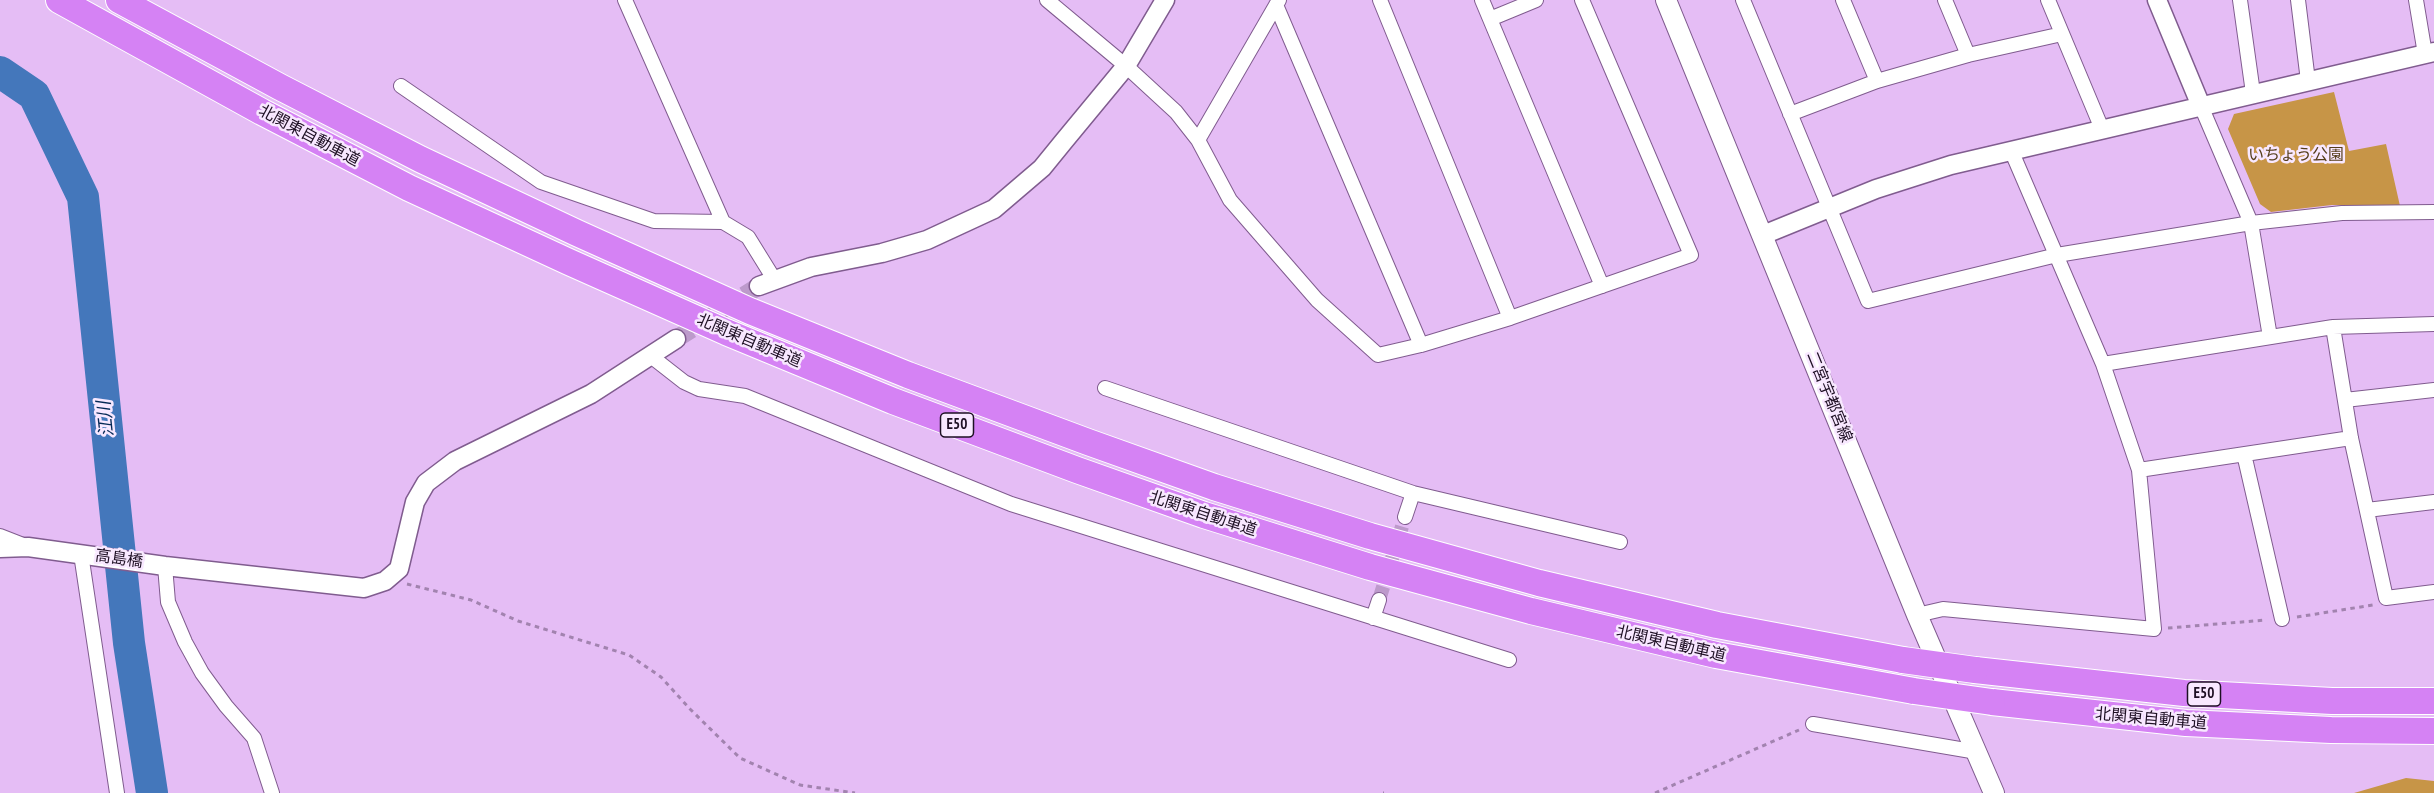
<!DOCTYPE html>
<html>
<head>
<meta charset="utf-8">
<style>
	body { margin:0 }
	canvas { display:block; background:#e5bdf5 }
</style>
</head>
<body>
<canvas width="2434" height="793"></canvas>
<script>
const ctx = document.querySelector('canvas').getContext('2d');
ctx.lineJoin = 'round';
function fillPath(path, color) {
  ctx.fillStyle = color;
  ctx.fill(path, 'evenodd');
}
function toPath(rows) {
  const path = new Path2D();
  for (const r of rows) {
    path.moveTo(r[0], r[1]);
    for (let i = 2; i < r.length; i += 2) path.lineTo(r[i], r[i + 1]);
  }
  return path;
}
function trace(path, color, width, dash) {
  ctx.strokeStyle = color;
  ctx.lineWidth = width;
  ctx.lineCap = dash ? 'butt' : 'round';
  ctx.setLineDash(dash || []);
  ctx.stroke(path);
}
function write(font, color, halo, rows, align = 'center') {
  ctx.font = font + ' "PT Sans Narrow","Noto Sans JP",sans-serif';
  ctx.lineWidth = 5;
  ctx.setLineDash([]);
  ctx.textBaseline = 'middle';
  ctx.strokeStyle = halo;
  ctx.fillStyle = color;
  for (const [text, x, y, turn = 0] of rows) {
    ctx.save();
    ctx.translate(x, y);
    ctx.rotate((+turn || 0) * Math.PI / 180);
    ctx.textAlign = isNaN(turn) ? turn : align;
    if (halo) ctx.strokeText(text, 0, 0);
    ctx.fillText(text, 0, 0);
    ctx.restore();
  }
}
const green = toPath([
	[2334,92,2349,151,2386,144,2400,206,2332,205,2271,212,2260,204,2228,129,2234,114],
	[2406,778,2434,781,2434,793,2354,793]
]);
const river = toPath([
	[0,72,34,95,83,197,129,643,152,793]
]);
const minorTunnel = toPath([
	[1379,600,1405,517]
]);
const tertiaryTunnel = toPath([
	[676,339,759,286]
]);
const path = toPath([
	[407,584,471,600,518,621,629,655,661,677,690,709,740,758,800,785,855,793],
	[2297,617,2373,605],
	[2168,628,2266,620],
	[1383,793,1384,793],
	[1655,793,1799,730]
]);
const minor = toPath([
	[625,0,723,222],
	[1047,0,1126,66,1176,112,1198,140,1230,200,1317,300,1378,355,1421,345,1510,318,1691,255,1582,0],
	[1380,0,1510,318],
	[1482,0,1602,286],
	[1743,0,1868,301,2057,255,2251,223,2342,213,2434,212],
	[1843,0,1877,81],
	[1945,0,1968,55],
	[2048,0,2102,129],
	[2240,0,2253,93],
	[2298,0,2308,81],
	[2416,0,2425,54],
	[1276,5,1421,345],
	[1490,19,1536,0],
	[401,86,541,182,654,221,723,222,748,237,774,279],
	[2201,106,2251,223,2270,337],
	[1790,114,1877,81,1968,55,2062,34],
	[1198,140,1279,0],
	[2333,327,2351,438,2386,598,2434,592],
	[652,357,684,382,699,389,745,396,1011,504,1509,660],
	[2103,364,2333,327,2434,324],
	[1105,388,1413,493,1620,542],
	[2345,400,2434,390],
	[2244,454,2282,619],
	[2139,470,2351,438],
	[2367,510,2434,502],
	[1405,517,1413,493],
	[0,536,23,545],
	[81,554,117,793],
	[165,566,168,602,185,642,202,673,226,706,254,738,272,793],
	[1917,615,1943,609,2154,629,2139,470,2103,364,2011,150],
	[1373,618,1379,600],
	[1813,724,1977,752]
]);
const tertiary = toPath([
	[2157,0,2201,106],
	[1763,235,1876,189,1951,165,2434,52],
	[759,286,811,267,882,253,927,240,994,209,1042,168,1064,141,1126,66,1165,0],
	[0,548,28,547,165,566,364,588,385,581,399,569,415,502,426,483,455,461,591,394,676,339]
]);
const secondary = toPath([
	[1666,0,1917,615,1994,793]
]);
const motorway = toPath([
	[59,0,262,112,409,188,569,262,726,332,893,401,1077,470,1204,515,1370,567,1531,611,1716,655,1914,691],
	[119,0,280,87,420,159,577,233,750,311,908,375,1088,442,1214,487,1370,536,1539,583,1717,625,1903,660],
	[1975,670,2184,693,2332,701,2434,701],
	[1992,702,2186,723,2331,730,2434,731]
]);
const motorwayBridge = toPath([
	[1903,660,1975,670],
	[1914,691,1992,702]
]);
const shields = [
	[957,425,33],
	[2204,694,33]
];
const shieldNames = [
	["E50",957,425],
	["E50",2204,694]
];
const streetNames = [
	["北関東自動車道",309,136,28],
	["北関東自動車道",749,341,23],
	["二宮宇都宮線",1829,397,68],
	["北関東自動車道",1203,514,18],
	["高島橋",119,559,8],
	["北関東自動車道",1671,644,13],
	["北関東自動車道",2151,719,5]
];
const parkNames = [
	["いちょう公園",2296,155]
];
const waterNames = [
	["江川",106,419,-96]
];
fillPath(green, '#c79547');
trace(river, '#47b', 32);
trace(minorTunnel, '#bd9acb', 14, [14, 7]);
trace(tertiaryTunnel, '#bd9acb', 18, [18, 9]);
trace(minor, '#805c8f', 16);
trace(tertiary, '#805c8f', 21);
trace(secondary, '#805c8f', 22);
trace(motorway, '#fff', 28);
trace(path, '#a283af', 3, [4.5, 4.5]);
trace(minor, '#fff', 14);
trace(tertiary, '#fff', 18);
trace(secondary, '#fff', 20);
trace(motorway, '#d582f4', 26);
trace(motorwayBridge, '#fff', 28, []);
trace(motorwayBridge, '#d582f4', 26);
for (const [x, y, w] of shields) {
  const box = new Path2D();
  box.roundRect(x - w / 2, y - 12, w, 24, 4.5);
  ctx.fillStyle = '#f8e8ff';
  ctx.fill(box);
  trace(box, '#1e1024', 1.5);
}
write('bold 15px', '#1e1024', null, shieldNames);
write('16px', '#1e1024', '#f8e8ff', streetNames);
write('16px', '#543d1a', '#f8e8ff', parkNames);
write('italic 18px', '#042855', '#f8e8ff', waterNames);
</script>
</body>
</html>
